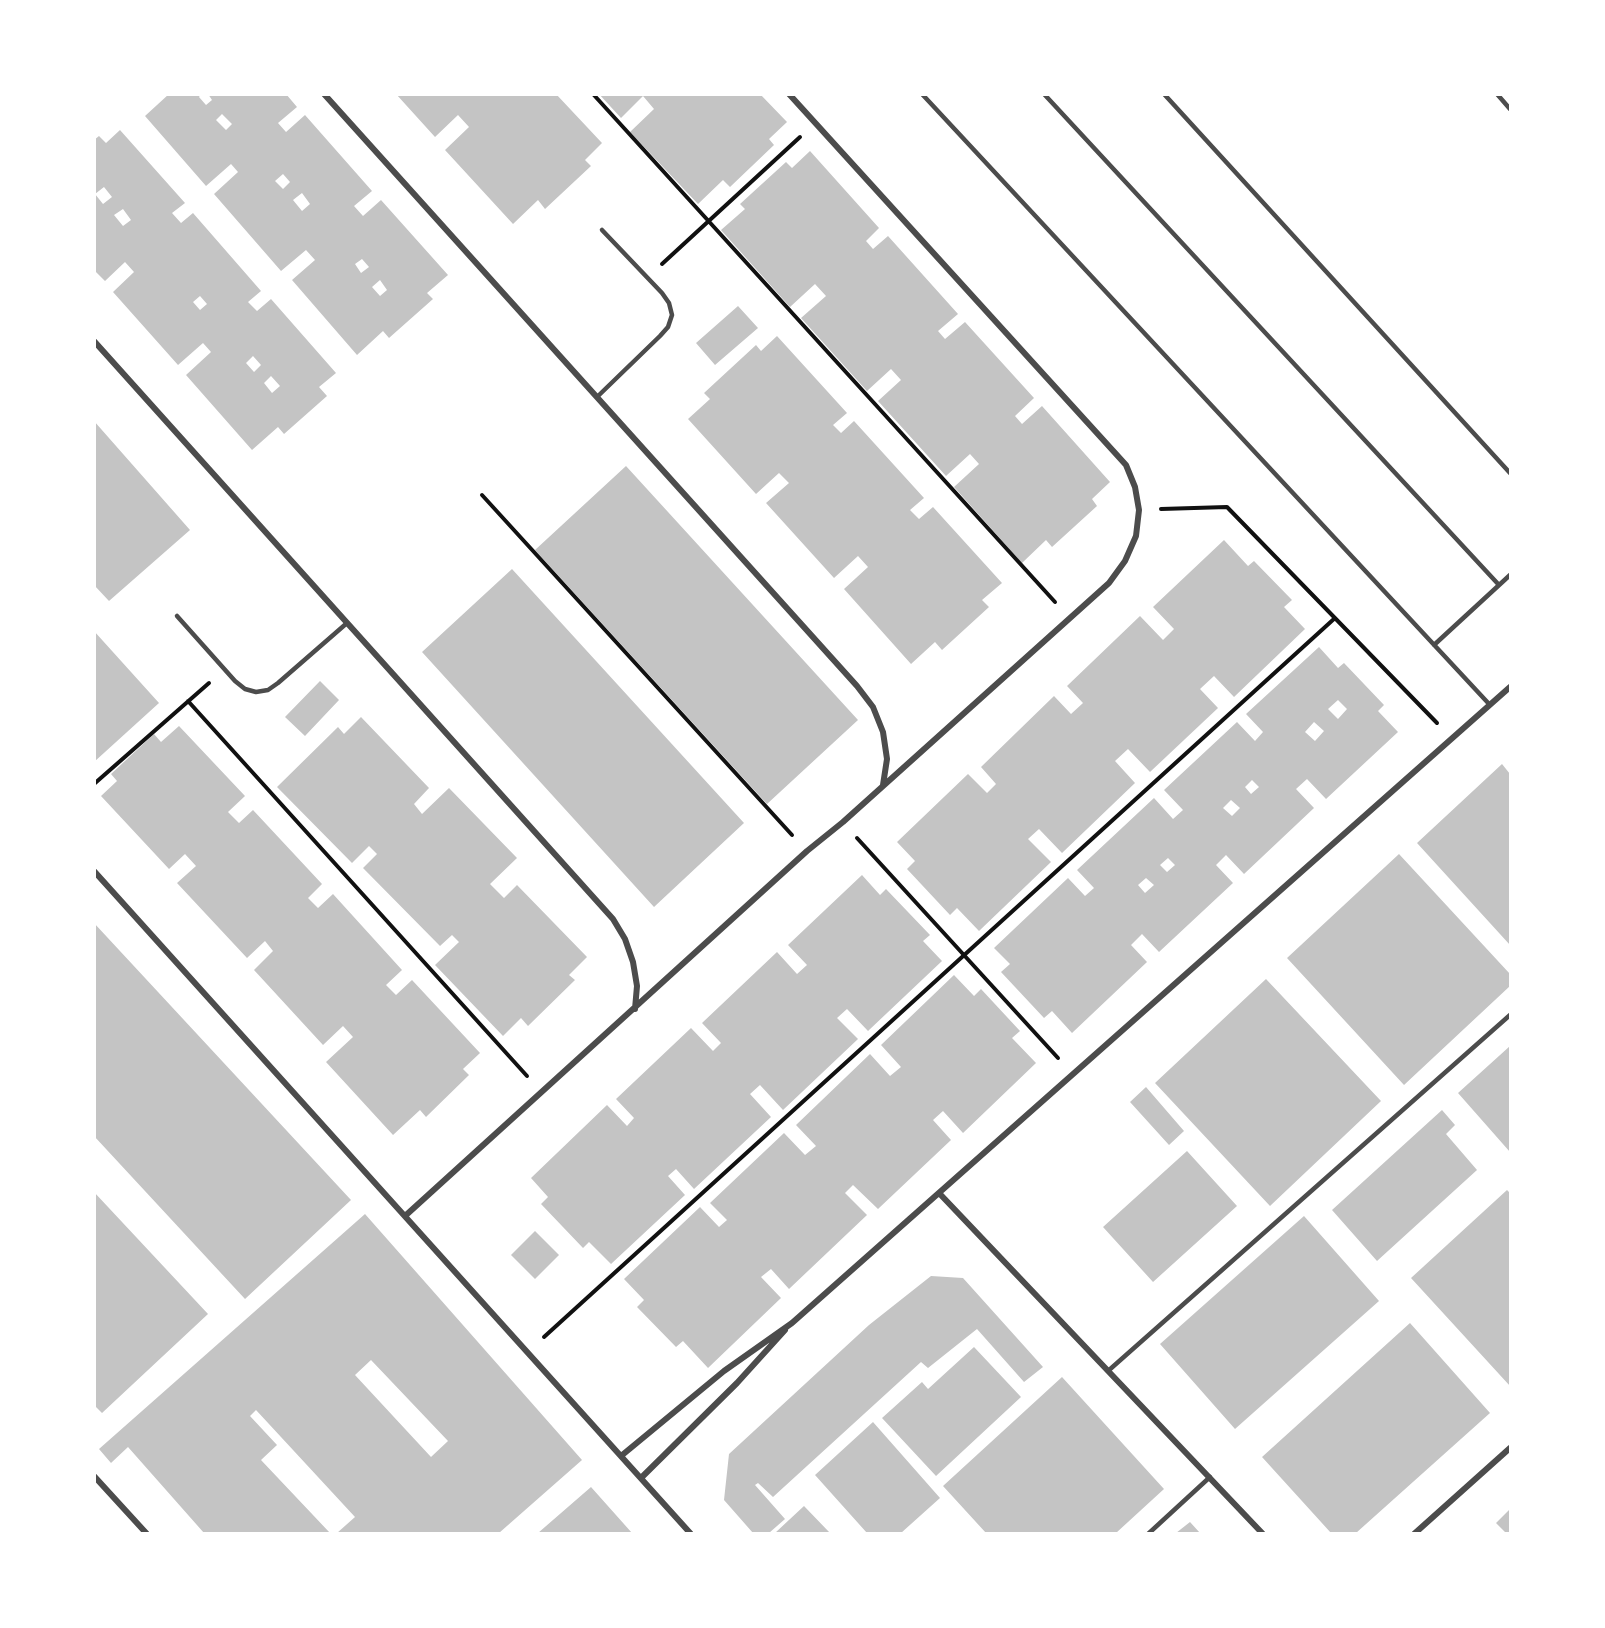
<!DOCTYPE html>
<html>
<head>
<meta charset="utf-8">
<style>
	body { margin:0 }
	#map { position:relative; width:1605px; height:1628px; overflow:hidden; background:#fff; font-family:"Fira Sans",sans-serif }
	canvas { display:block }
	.frame { position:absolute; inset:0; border:96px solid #fff; pointer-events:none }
</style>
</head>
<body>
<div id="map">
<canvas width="1605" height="1628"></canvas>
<div class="frame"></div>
</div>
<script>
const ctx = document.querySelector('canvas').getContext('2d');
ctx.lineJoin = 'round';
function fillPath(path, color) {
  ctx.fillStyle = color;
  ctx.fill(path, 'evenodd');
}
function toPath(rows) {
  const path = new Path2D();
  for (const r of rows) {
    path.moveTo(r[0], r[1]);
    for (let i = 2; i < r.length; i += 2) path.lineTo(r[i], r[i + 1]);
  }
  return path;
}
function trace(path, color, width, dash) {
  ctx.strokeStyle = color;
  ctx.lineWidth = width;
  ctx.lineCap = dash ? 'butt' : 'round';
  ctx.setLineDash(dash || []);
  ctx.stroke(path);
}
const building = toPath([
	[169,94,201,94,199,97,206,105,212,100,208,94,286,94,297,107,278,123,286,132,305,115,372,191,354,206,363,216,381,200,448,275,427,293,433,299,389,338,383,331,357,355,292,280,315,260,306,250,281,271,214,194,238,172,231,164,206,186,145,116],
	[222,114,232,124,226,130,216,120],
	[283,174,290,182,283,189,275,181],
	[302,193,310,204,302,211,293,200],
	[362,259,369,267,361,273,355,264],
	[380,280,387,290,380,296,372,287],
	[396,94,556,94,602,143,585,160,591,166,545,209,538,200,513,224,445,150,469,127,458,115,435,137],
	[599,94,760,94,787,122,769,139,774,145,730,187,723,180,698,204,630,132,654,109,643,96,621,118],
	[120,130,185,203,172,213,181,223,193,213,261,291,248,302,257,311,271,299,336,373,319,387,327,396,284,434,278,427,252,450,186,375,211,352,203,343,178,365,113,292,134,272,125,262,105,281,94,270,94,140,99,136,106,143],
	[104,187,112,197,103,204,95,194],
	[123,209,131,220,123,226,114,215],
	[200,296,207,304,200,310,193,302],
	[253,356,261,365,254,372,246,363],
	[271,376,280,386,272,393,264,383],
	[810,151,879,228,866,241,873,249,888,236,958,314,938,331,945,339,965,322,1034,398,1015,416,1022,424,1042,406,1110,482,1092,499,1097,506,1052,547,1046,540,1022,563,954,487,979,464,970,454,946,476,878,401,901,380,891,369,867,391,801,318,826,296,815,284,790,307,721,230,745,209,740,204,786,162,792,168],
	[738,306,758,328,715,365,696,343],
	[777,336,847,413,833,425,841,433,854,421,924,498,910,510,919,519,933,507,1002,583,982,600,989,607,942,650,935,642,911,664,844,589,868,567,858,556,834,578,766,503,789,483,779,473,756,494,688,419,710,399,704,393,756,345,761,351],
	[94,421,190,530,109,601,94,585],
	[626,466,858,720,767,804,535,550],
	[1224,540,1248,566,1254,561,1292,600,1284,607,1305,629,1234,697,1214,676,1200,689,1218,708,1150,772,1128,749,1115,761,1135,783,1062,853,1039,829,1028,839,1051,862,979,931,957,908,950,915,907,869,915,861,897,842,968,774,987,793,996,784,981,767,1054,696,1071,714,1083,703,1067,686,1140,616,1163,640,1174,629,1153,607],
	[512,569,744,823,654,907,422,652],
	[94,631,159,703,94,762],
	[1319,647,1338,668,1344,663,1384,705,1378,711,1398,732,1326,799,1307,779,1296,789,1314,808,1244,874,1226,855,1216,865,1233,883,1159,952,1142,934,1131,945,1147,962,1072,1033,1052,1011,1044,1018,1001,972,1010,964,994,948,1068,878,1085,896,1094,888,1077,870,1154,798,1173,819,1183,810,1164,790,1237,722,1255,741,1263,732,1246,714],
	[1338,700,1347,709,1338,719,1328,709],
	[1314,722,1324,731,1315,741,1305,732],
	[1252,780,1259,787,1251,794,1245,787],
	[1231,800,1240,808,1232,816,1223,808],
	[1168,858,1175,865,1167,872,1160,865],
	[1146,878,1154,885,1145,893,1138,885],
	[320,681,339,700,305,736,285,717],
	[361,717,429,788,414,804,422,814,449,788,517,858,490,884,504,898,517,885,587,957,569,975,575,980,528,1026,521,1018,503,1036,435,965,459,942,452,935,440,946,363,868,377,854,369,846,352,863,277,787,338,727,344,734],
	[179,726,245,796,228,812,239,823,253,810,322,884,308,898,318,908,333,894,402,970,386,985,396,995,412,980,480,1053,463,1069,469,1075,426,1117,420,1110,393,1135,326,1062,353,1037,343,1026,323,1045,254,970,273,951,265,941,247,958,177,883,196,866,185,854,169,869,101,796,117,781,111,774,154,734,161,742],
	[1502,764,1510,774,1510,945,1417,843],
	[1399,854,1510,974,1510,986,1404,1085,1287,958],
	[862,875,880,895,886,889,930,935,923,941,942,961,868,1031,847,1009,837,1018,858,1039,783,1110,760,1085,750,1094,771,1117,694,1189,676,1169,668,1176,685,1195,611,1264,589,1242,583,1248,541,1204,548,1197,531,1178,607,1105,627,1126,634,1118,616,1099,691,1028,713,1051,721,1043,702,1023,777,952,797,974,807,965,788,945],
	[94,923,351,1200,245,1299,94,1136],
	[954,975,974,996,981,989,1020,1031,1012,1038,1036,1063,963,1133,943,1111,933,1120,951,1140,878,1209,853,1185,845,1193,867,1215,789,1289,771,1269,761,1277,781,1298,708,1368,683,1341,676,1347,637,1307,644,1300,624,1279,700,1207,719,1227,727,1220,710,1203,784,1133,805,1155,816,1146,796,1125,870,1054,890,1076,901,1067,881,1045],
	[1266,979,1381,1101,1270,1206,1155,1083],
	[1510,1046,1510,1152,1458,1093],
	[1146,1087,1184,1131,1169,1145,1130,1102],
	[1442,1110,1455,1125,1446,1134,1477,1170,1377,1261,1332,1210],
	[1187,1151,1237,1206,1153,1282,1103,1227],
	[1507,1190,1510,1193,1510,1386,1411,1278],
	[94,1192,208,1314,102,1413,94,1405],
	[365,1214,582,1460,499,1533,337,1533,355,1517,256,1410,250,1416,277,1445,261,1460,330,1533,204,1533,128,1447,111,1463,99,1449],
	[371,1360,448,1441,431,1457,355,1375],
	[1304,1216,1379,1301,1235,1429,1160,1344],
	[535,1231,559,1255,535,1279,511,1255],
	[931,1276,963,1278,1043,1367,1024,1382,977,1329,928,1368,921,1362,773,1497,758,1483,755,1485,785,1519,769,1533,753,1533,724,1500,729,1454,869,1325],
	[1410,1323,1490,1413,1356,1533,1331,1533,1262,1457],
	[974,1347,1021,1397,936,1476,882,1418,922,1382,928,1389],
	[1062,1377,1164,1489,1116,1533,986,1533,943,1486],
	[873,1422,940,1498,901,1533,867,1533,815,1475],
	[591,1487,632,1533,538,1533],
	[804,1506,830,1533,775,1533],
	[1510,1509,1510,1533,1506,1533,1496,1523],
	[1190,1522,1200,1533,1176,1533]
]);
const path = toPath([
	[593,94,1055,602],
	[662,264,800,137],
	[482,495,792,835],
	[1161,509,1227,507,1437,723],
	[188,701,527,1076],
	[94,784,209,683],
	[857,838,1058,1058],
	[544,1337,1335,618]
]);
const service = toPath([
	[922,94,1490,705],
	[1044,94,1499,585],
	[1164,94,1510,473],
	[1497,94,1510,109],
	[597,397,660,336,668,327,672,315,669,303,662,293,602,230],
	[177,616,235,681,245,689,256,692,268,690,278,683,347,623],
	[1434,645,1510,575],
	[1108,1371,1510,1015],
	[1148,1534,1210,1477]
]);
const minor = toPath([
	[324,94,857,686,873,707,883,732,887,759,883,785],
	[94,341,613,919,625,939,633,962,637,986,635,1009],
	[94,871,691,1534],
	[939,1193,1263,1534],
	[405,1216,807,851,843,822,1109,583,1125,561,1136,536,1139,510,1135,487,1126,465,789,94],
	[621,1456,724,1371,792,1323,1510,687],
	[94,1476,147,1534],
	[641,1478,737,1383,785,1330],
	[1414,1534,1510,1448]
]);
fillPath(building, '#c4c4c4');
trace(path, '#111', 4);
trace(service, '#4c4c4c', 4.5);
trace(minor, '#4c4c4c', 6);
</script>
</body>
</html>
